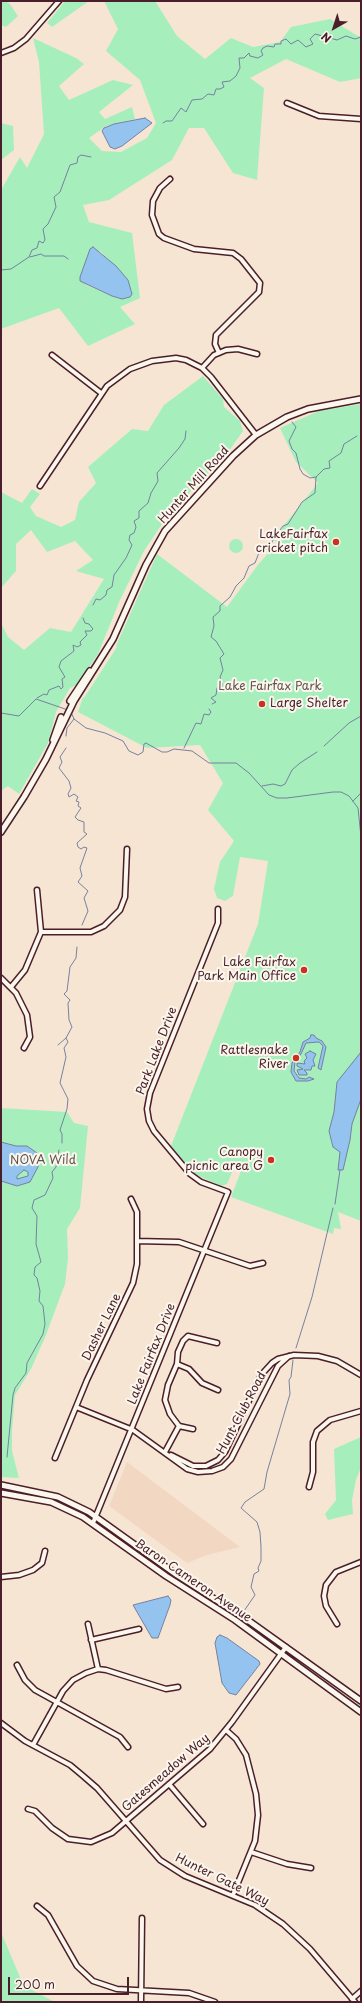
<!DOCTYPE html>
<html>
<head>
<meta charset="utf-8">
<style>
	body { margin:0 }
	#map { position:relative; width:362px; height:2003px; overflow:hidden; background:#f6e5d3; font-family:"Playpen Sans",sans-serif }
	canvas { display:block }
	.frame { position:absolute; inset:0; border:2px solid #4a1f2b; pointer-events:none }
	.north { position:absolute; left:314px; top:8px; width:40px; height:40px; -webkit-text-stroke:3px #fbf7ec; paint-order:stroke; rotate:219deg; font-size:11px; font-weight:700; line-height:16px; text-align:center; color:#4a1f2b }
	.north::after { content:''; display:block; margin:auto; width:14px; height:18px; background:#4a1f2b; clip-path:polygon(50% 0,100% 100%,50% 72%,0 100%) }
	.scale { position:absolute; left:8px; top:1977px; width:121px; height:18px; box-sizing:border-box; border:2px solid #4a1f2b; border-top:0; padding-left:5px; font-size:12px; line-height:14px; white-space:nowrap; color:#4a1f2b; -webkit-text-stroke:3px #fbf7ec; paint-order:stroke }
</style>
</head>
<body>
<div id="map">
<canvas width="362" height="2003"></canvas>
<div class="frame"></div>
<div class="north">N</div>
<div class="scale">200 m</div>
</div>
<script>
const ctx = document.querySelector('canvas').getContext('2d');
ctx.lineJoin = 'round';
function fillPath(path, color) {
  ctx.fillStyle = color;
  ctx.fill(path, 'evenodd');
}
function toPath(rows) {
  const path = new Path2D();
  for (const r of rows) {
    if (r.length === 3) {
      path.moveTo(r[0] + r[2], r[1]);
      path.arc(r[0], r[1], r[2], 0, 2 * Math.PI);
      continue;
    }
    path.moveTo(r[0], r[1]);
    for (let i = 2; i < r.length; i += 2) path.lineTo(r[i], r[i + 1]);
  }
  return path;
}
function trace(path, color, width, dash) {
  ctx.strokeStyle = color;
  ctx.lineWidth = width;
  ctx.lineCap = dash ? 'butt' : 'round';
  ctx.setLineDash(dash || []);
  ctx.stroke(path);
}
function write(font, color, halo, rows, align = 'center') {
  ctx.font = font + ' "Playpen Sans",sans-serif';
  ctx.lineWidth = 4;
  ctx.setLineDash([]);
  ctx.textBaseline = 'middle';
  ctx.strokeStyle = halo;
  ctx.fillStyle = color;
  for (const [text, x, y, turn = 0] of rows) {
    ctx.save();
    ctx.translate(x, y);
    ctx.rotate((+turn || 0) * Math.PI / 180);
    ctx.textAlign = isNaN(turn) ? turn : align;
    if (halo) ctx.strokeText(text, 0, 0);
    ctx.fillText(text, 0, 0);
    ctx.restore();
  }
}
const built = toPath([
	[127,1462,240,1547,207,1555,187,1563,109,1506]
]);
const green = toPath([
	[1,1,6,1,10,4,18,16,6,27,1,25],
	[65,1,89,1,52,27,47,23],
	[104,1,155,1,177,36,205,59,231,38,253,47,280,42,291,27,330,19,358,36,361,36,361,78,340,82,286,59,250,78,264,88,257,180,233,173,204,128,189,128,172,160,109,200,83,205,89,222,132,233,140,298,120,307,135,324,88,346,59,308,1,329,1,190,20,157,27,168,44,134,39,62,33,38,76,58,84,64,59,86,69,100,113,80,133,85,99,112,105,119,132,107,135,119,106,126,89,138,102,151,121,152,147,138,156,123,140,80,106,51,118,29],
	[100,251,128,280,132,294,122,299,112,296,86,285],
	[1,123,13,126,14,150,1,160],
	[203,376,223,399,224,407,240,421,243,431,231,448,166,518,144,551,120,600,98,654,77,685,70,688,56,712,48,743,19,794,8,786,1,791,1,623,8,637,24,650,50,628,71,632,104,579,76,571,93,560,75,541,47,552,31,530,16,544,16,571,1,588,1,492,22,503,32,489,40,494,30,507,36,516,61,527,75,520,79,502,96,483,88,467,132,429,148,431,164,405],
	[361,404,361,1221,338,1212,341,1229,334,1228,333,1234,231,1197,241,1171,234,1168,227,1184,221,1186,203,1178,194,1173,171,1146,258,924,268,861,240,857,233,896,225,901,217,898,214,889,220,862,234,841,208,810,223,783,200,745,147,748,78,712,83,697,84,698,117,647,116,646,157,554,227,607,257,566,277,543,273,539,318,483,296,462,280,428,319,411],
	[236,546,7],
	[1,1108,67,1112,74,1123,88,1126,80,1208,67,1229,68,1258,65,1284,46,1335,31,1369,15,1395,12,1431,12,1451,19,1478,1,1477],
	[361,1437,361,1467,356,1480,352,1500,353,1514,328,1520,325,1514,336,1500,334,1449],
	[1,1932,22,1982,28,1988,55,2002,1,2002]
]);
const water = toPath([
	[145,118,152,123,122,146,115,149,110,147,102,131,104,128,114,124,145,118],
	[93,247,116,266,128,280,132,294,130,297,122,299,112,296,80,281,80,277,90,249,93,247],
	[311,1035,314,1035,316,1038,322,1041,326,1047,321,1070,318,1068,323,1046,319,1042,306,1043,301,1054,295,1062,294,1071,299,1078,306,1079,309,1077,314,1079,308,1081,296,1081,291,1072,292,1063,300,1052,303,1042,310,1038,311,1035],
	[310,1051,316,1054,313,1060,315,1066,312,1066,311,1070,304,1070,307,1073,307,1075,299,1075,297,1070,303,1069,297,1066,297,1063,305,1064,304,1061,307,1058,305,1054,310,1051],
	[361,1052,361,1099,352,1124,350,1140,343,1170,338,1170,340,1152,333,1147,329,1131,334,1112,337,1082,361,1052],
	[1,1142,16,1146,27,1146,37,1153,39,1158,38,1167,30,1182,17,1186,1,1181,1,1142],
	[24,1170,28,1172,28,1176,17,1179,17,1176,24,1170],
	[168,1596,171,1600,170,1605,158,1638,152,1638,133,1605,168,1596],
	[220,1635,227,1638,259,1661,260,1664,236,1695,229,1693,222,1683,215,1643,217,1637,220,1635]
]);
const stream = toPath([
	[163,123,166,121,172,121,181,108,186,112,192,100,202,99,208,94,214,95,216,89,220,89,224,87,222,82,230,81,236,76,240,68,239,58,244,58,249,53,250,56,258,58,263,55,261,51,263,48,267,46,274,47,275,44,281,44,281,41,286,39,291,44,298,40,306,47,313,44,310,39,315,34,337,40,346,36,355,39,361,37],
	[30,257,41,254,44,256,64,256,68,259],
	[1,270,11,269,29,257,32,250,37,248,39,241,43,243,45,240,43,229,48,224,56,207,54,197,60,192,70,165,77,163,78,157,81,155,91,157],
	[292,422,296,427,289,441,292,449,296,453,300,469,303,474,310,478,316,477],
	[93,605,96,599,100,600,106,595,107,590,112,587,114,575,126,558,132,545,129,540,130,535,134,533,136,527,134,521,139,518,139,511,148,503,151,493,158,481,157,473,179,448,185,439,186,431],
	[37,698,44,694,47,695,49,690,59,686,61,689,63,687,62,679,65,677,59,667,61,661,74,651,73,645,77,647,81,645,80,642,87,635,85,631,91,631,93,629,89,624,85,623,83,618],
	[212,704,216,702,211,698,216,695,217,688,223,686,220,677,223,670,220,658,224,654,216,641,211,637,214,626,213,617,220,611,220,606,230,597,236,586,244,578,249,566,255,563,260,550,268,549,276,535,283,526,288,524,302,502,315,493,316,477,324,469,330,468,329,461,341,453,344,444,357,436],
	[71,712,74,719,86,728,105,733,123,741,129,751,138,755,143,752,144,744,146,743,162,752,167,752,174,749,192,751,209,763,236,763,249,773,269,795,277,798,287,798,333,792,341,792,349,796,358,808,361,837],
	[1,713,19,716,36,699,68,710],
	[66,736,67,728,74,719],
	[324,746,349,723,361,716],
	[66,748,60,757,62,762,59,768,69,781,71,788,68,794,69,797,74,794,78,797,76,801,79,802,78,806,81,808,75,817,78,820,84,822,84,832,87,834,77,843,78,847,81,849,84,847,87,848,80,868,82,876,78,882,88,891,84,898,88,911,82,925],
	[184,748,196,723,201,724,204,714,209,715,211,712,209,709],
	[262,786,273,784,281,786,285,784,292,770,300,763,317,752],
	[353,801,361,793],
	[58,1045,66,1038],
	[62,1143,62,1134,60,1130,67,1109,68,1099,60,1083,66,1057,64,1048,68,1042,66,1038,72,1027,69,1020,68,1003,70,1000,64,994,67,991,70,967,76,958,77,947],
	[335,1204,340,1170],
	[296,1348,312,1297,333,1208],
	[7,1457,13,1395,15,1388,26,1373,27,1363,43,1334,45,1324,43,1306,39,1301,40,1291,37,1278,34,1275,35,1267,41,1262,36,1244,37,1216,32,1208,34,1200,45,1195,53,1178,52,1172,56,1167,59,1150],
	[244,1611,255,1595,251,1587,254,1574,259,1571,258,1568,261,1561,261,1547,260,1532,257,1522,241,1508,245,1502,264,1489,267,1472,290,1394,289,1380,291,1377,293,1360]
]);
const minor = toPath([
	[1,53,14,48,26,39,59,1],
	[287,103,319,116,361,119],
	[170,179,160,188,153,201,152,215,159,234,164,238,194,249,233,253,241,259,260,283,259,292,216,335,215,344,219,353],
	[52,355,101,393],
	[202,368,214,355,226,350,238,349,257,354],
	[40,486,107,386,130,369,152,361,176,358,186,360,202,368,211,377,256,435],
	[41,932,91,932,104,926,120,910,125,897,127,849],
	[1,978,16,993,27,1015,30,1037,24,1048],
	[11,987,25,970,41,932,37,890],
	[137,1241,179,1242,250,1266,263,1263],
	[177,1364,189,1369,202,1383,218,1390],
	[76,1407,133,1430,187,1469,198,1472,212,1471,223,1467,231,1459,278,1366,289,1356],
	[179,1426,193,1429],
	[165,1452,179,1426,170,1414,165,1400,168,1385,177,1364,178,1352,183,1341,188,1336,217,1343],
	[171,1455,193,1466,206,1466,218,1460,225,1452,261,1375,272,1363,278,1359,294,1355,318,1356,337,1361,361,1375],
	[55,1458,87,1380,133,1283,137,1264,137,1212,131,1199],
	[309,1487,313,1472,313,1442,317,1431,330,1420,361,1411],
	[93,1523,228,1192,201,1182,190,1174,154,1131,149,1121,147,1109,150,1093,218,923,218,909],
	[1,1577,19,1575,33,1570,42,1563,45,1551],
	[88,1624,98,1669],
	[337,1624,326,1606,324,1596,326,1585,336,1572,361,1562],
	[91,1640,139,1629],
	[17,1665,25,1680,35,1690,120,1737,128,1747],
	[1,1723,25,1741,70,1765,82,1775,97,1788,160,1860,185,1876,255,1905,283,1924,310,1949,355,2002],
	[226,1730,236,1739,246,1755,256,1794,258,1815,255,1841,233,1895],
	[33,1745,63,1691,73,1680,86,1673,98,1669,106,1670,166,1689,178,1687],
	[169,1784,203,1824],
	[28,1809,35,1811,52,1828,68,1839,91,1842,112,1833,210,1749,232,1722,286,1647],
	[251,1852,287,1864,311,1868],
	[37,1906,48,1915,77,1966,93,1981,117,1989,189,1993,215,2002],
	[352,1999,361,1991],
	[141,2002,142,1918]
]);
const major = toPath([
	[70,701,90,671],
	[53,740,61,717],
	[1,832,24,797,46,759,74,701,113,639,146,565,165,531,233,456,256,435,287,417,308,409,361,399],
	[1,1485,58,1497,89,1512,177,1575,249,1621,361,1701],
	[1,1493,51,1502,83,1517,166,1576,235,1620,361,1712]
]);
const markers = [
	[336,542,4,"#c8321e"],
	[262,704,4,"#c8321e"],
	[304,970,4,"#c8321e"],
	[296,1058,4,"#c8321e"],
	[271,1160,4,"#c8321e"]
];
const streetNames = [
	["Hunter Mill Road",194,485,-48],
	["Park Lake Drive",157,1051,-69],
	["Dasher Lane",102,1327,-64],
	["Lake Fairfax Drive",152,1354,-68],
	["Hunt Club Road",242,1413,-62],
	["Baron Cameron Avenue",193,1581,34],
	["Gatesmeadow Way",166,1773,-41],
	["Hunter Gate Way",222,1880,26]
];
const poiNames = [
	["LakeFairfax",328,535],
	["cricket pitch",328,549],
	["Large Shelter",270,704,"left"],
	["Lake Fairfax",296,963],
	["Park Main Office",296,977],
	["Rattlesnake",288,1051],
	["River",288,1065],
	["Canopy",263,1153],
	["picnic area G",263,1167]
];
const parkNames = [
	["Lake Fairfax Park",270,687],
	["NOVA Wild",43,1161]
];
fillPath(built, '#f2d8c2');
fillPath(green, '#a6efbd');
fillPath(water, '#93c3ee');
trace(water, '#7681a0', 1);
trace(stream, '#7681a0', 1);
trace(minor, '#4a1f2b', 7);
trace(major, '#4a1f2b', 8);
trace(minor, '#fbf7ec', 4);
trace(major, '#fbf7ec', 5);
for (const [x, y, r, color] of markers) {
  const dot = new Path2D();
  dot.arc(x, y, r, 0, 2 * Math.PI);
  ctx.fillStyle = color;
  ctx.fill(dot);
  trace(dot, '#fbf7ec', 1.5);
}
write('12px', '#4a1f2b', '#fbf7ec', streetNames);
write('12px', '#4a1f2b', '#fbf7ec', poiNames, 'right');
write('12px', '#615350', '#fbf7ec', parkNames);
</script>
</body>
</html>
